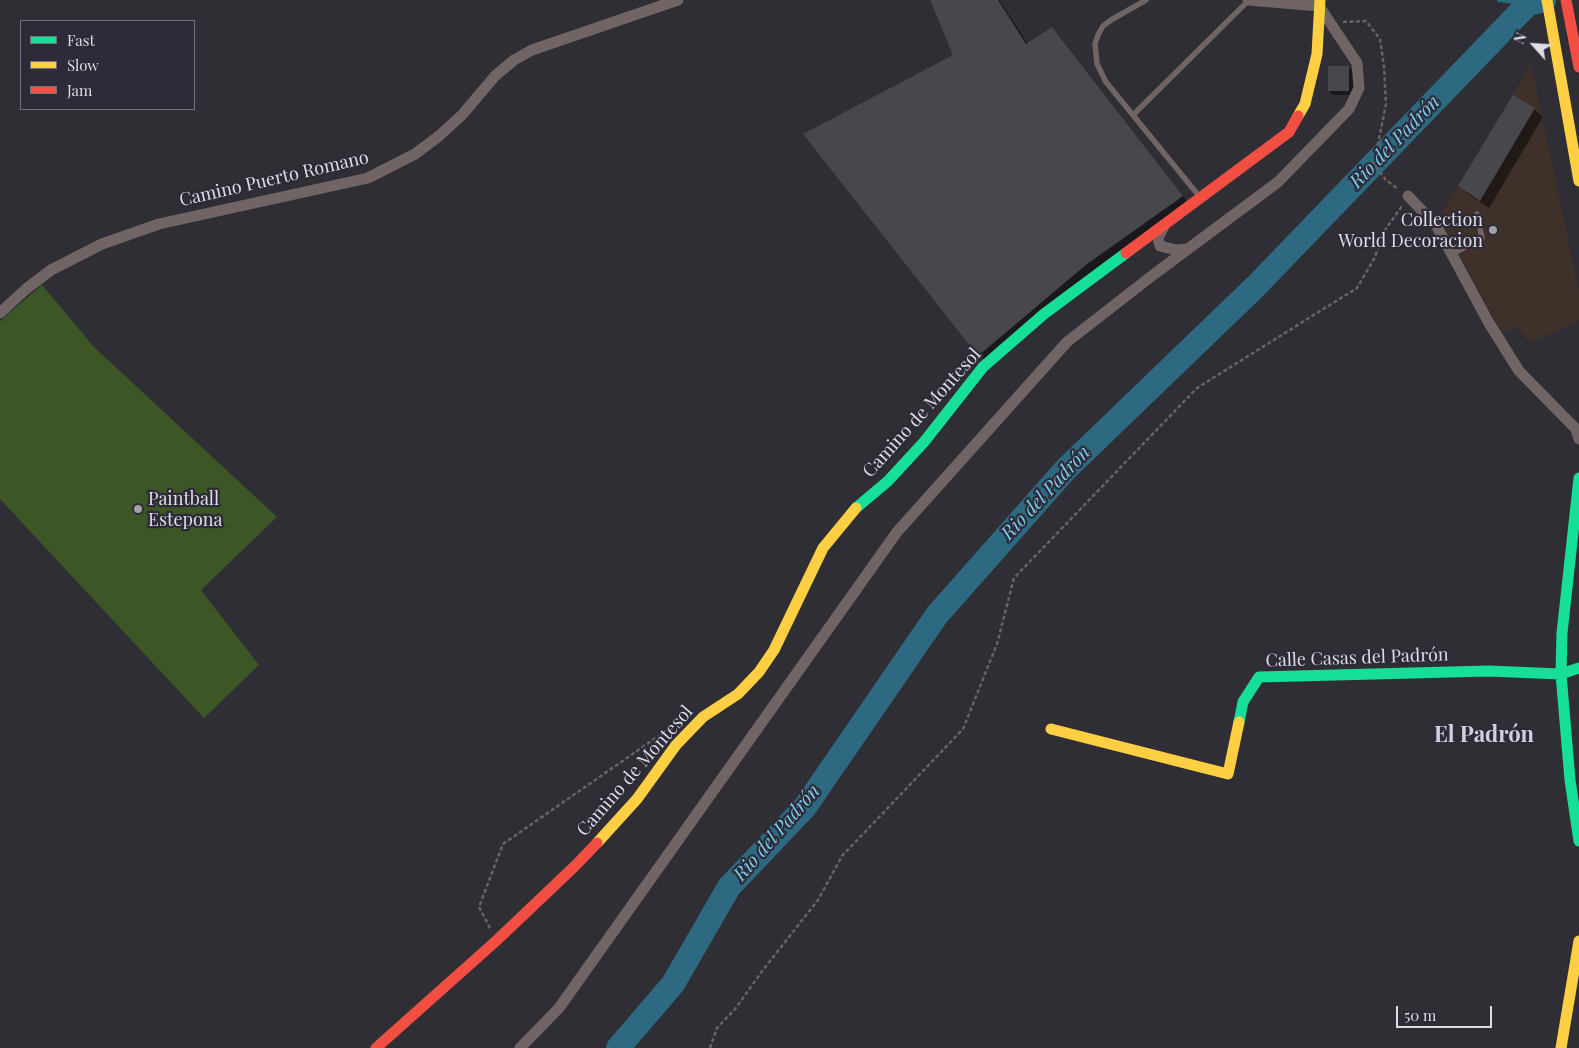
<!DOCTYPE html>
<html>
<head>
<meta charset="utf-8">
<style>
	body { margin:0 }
	#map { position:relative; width:1579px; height:1048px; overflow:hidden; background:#2f2e35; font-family:"Playfair Display",serif }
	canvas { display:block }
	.legend { position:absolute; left:20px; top:20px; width:175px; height:90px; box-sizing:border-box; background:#2d2b38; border:1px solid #74727e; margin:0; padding:6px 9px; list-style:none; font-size:15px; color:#dedde6 }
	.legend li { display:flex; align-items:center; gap:10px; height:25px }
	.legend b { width:25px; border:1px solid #74727e }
	.north { position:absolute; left:1509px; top:20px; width:50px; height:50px; -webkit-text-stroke:4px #2d2b38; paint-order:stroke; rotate:296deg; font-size:14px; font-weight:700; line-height:20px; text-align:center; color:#dedde6 }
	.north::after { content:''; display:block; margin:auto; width:18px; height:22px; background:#dedde6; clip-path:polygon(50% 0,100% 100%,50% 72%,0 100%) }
	.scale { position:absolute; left:1396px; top:1006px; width:96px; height:22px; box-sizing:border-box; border:2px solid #dedde6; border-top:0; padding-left:6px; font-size:15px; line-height:18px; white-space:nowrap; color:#dedde6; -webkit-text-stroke:4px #2d2b38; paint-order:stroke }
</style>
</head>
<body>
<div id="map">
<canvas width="1579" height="1048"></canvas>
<ul class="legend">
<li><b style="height:6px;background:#16e098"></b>Fast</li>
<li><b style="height:6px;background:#ffcf43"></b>Slow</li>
<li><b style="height:6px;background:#f24e42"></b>Jam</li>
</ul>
<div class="north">N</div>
<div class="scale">50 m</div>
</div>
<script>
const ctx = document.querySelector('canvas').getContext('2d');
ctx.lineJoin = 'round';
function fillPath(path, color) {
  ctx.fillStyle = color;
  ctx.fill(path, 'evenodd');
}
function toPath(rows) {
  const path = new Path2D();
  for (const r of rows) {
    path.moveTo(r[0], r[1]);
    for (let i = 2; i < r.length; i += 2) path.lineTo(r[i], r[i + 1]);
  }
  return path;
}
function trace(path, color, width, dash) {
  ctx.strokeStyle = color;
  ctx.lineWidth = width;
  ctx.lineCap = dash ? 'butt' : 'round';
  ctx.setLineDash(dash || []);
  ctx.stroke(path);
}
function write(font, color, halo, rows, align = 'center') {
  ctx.font = font + ' "Playfair Display",serif';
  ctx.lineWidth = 4.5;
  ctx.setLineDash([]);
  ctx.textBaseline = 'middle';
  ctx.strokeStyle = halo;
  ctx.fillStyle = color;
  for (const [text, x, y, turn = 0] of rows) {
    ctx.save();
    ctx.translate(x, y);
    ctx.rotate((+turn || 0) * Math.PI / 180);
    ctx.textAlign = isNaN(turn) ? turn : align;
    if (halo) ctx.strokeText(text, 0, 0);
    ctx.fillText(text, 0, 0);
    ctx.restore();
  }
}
const commercial = toPath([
	[1531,64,1579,291,1579,321,1529,343,1517,326,1502,333,1439,217]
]);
const green = toPath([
	[42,285,94,347,277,517,201,590,259,665,204,718,0,499,0,321]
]);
const shadow = toPath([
	[932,0,999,0,1028,44,1052,29,1060,37,1190,205,987,363,979,355,955,55],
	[1349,68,1353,71,1353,95,1333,95,1329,91],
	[1534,109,1543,117,1489,208,1468,194,1460,186]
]);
const stream = toPath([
	[1499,0,1528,4]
]);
const river = toPath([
	[618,1048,673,984,729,887,805,807,937,615,1066,469,1256,286,1528,4,1544,0]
]);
const building = toPath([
	[930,0,998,0,1026,44,1052,27,1183,196,1087,264,978,356,803,134,953,55],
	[1328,66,1349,66,1349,91,1328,91],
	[1513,95,1535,108,1480,201,1458,186]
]);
const path = toPath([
	[1343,22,1366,21,1380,39,1384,67,1386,104,1374,164,1386,180,1398,189],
	[490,928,479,907,503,844,670,728],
	[710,1048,717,1028,735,1009,763,970,818,900,842,856,963,729,997,644,1014,578,1197,388,1357,288,1374,259,1385,230,1402,206]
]);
const lane = toPath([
	[1146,0,1111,20,1103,26,1098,35,1095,44,1097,64,1106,82,1199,196],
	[1133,115,1249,0],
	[1452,254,1482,238,1477,214]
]);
const street = toPath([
	[1408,196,1436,225,1489,323,1519,371,1576,429,1579,439],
	[1164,226,1158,238,1160,246,1176,250,1188,249],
	[0,313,26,289,51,270,102,244,159,224,368,178,415,154,439,136,462,115,495,76,514,60,532,50,678,0],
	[520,1048,559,1008,897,532,1067,342,1153,275,1278,182,1349,109,1359,88,1357,63,1319,6,1248,0]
]);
const fast = toPath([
	[1579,478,1562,633,1561,674,1570,780,1579,841],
	[856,508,888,481,924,442,983,367,1044,314,1126,253],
	[1561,674,1579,668],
	[1239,722,1243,702,1259,677,1489,671,1561,674]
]);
const slow = toPath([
	[1547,0,1579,181],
	[1298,116,1305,104,1317,54,1320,0],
	[1051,729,1228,774,1239,722],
	[597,843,637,799,676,745,703,717,738,694,759,672,774,650,823,548,856,508],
	[1561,1048,1579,941]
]);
const jam = toPath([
	[1566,0,1579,67],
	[1126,253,1289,132,1298,116],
	[376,1048,496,941,576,865,597,843]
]);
const markers = [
	[1493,230,5,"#a1a0a8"],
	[138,509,5,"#a1a0a8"]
];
const streetNames = [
	["Camino Puerto Romano",274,179,-13],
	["Camino de Montesol",922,413,-48],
	["Calle Casas del Padrón",1357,658,-2],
	["Camino de Montesol",635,771,-49]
];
const poiNames = [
	["Collection",1483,220],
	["World Decoracion",1483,241],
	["Paintball",148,499,"left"],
	["Estepona",148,520,"left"]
];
const waterNames = [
	["Rio del Padrón",1395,142,-46],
	["Rio del Padrón",1046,493,-47],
	["Rio del Padrón",777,833,-49]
];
const districtNames = [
	["El Padrón",1484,735]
];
fillPath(commercial, '#3f3029');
fillPath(green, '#3c5625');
fillPath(shadow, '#0007');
trace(stream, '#2d6a81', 4);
trace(river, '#2d6a81', 24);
fillPath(building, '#48474c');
trace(path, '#6a6264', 2.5, [4, 2.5]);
trace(lane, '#706464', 5.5);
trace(street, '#706464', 11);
trace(fast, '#16e098', 11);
trace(slow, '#ffcf43', 11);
trace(jam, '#f24e42', 11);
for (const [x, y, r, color] of markers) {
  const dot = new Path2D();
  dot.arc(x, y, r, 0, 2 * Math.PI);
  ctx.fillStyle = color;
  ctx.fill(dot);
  trace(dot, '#2d2b38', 2);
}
write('18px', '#dedde6', '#2d2b38', streetNames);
write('18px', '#dedde6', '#2d2b38', poiNames, 'right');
write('italic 19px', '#7acff0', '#2d2b38', waterNames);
write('bold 22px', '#d0cedf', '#2d2b38', districtNames);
</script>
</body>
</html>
